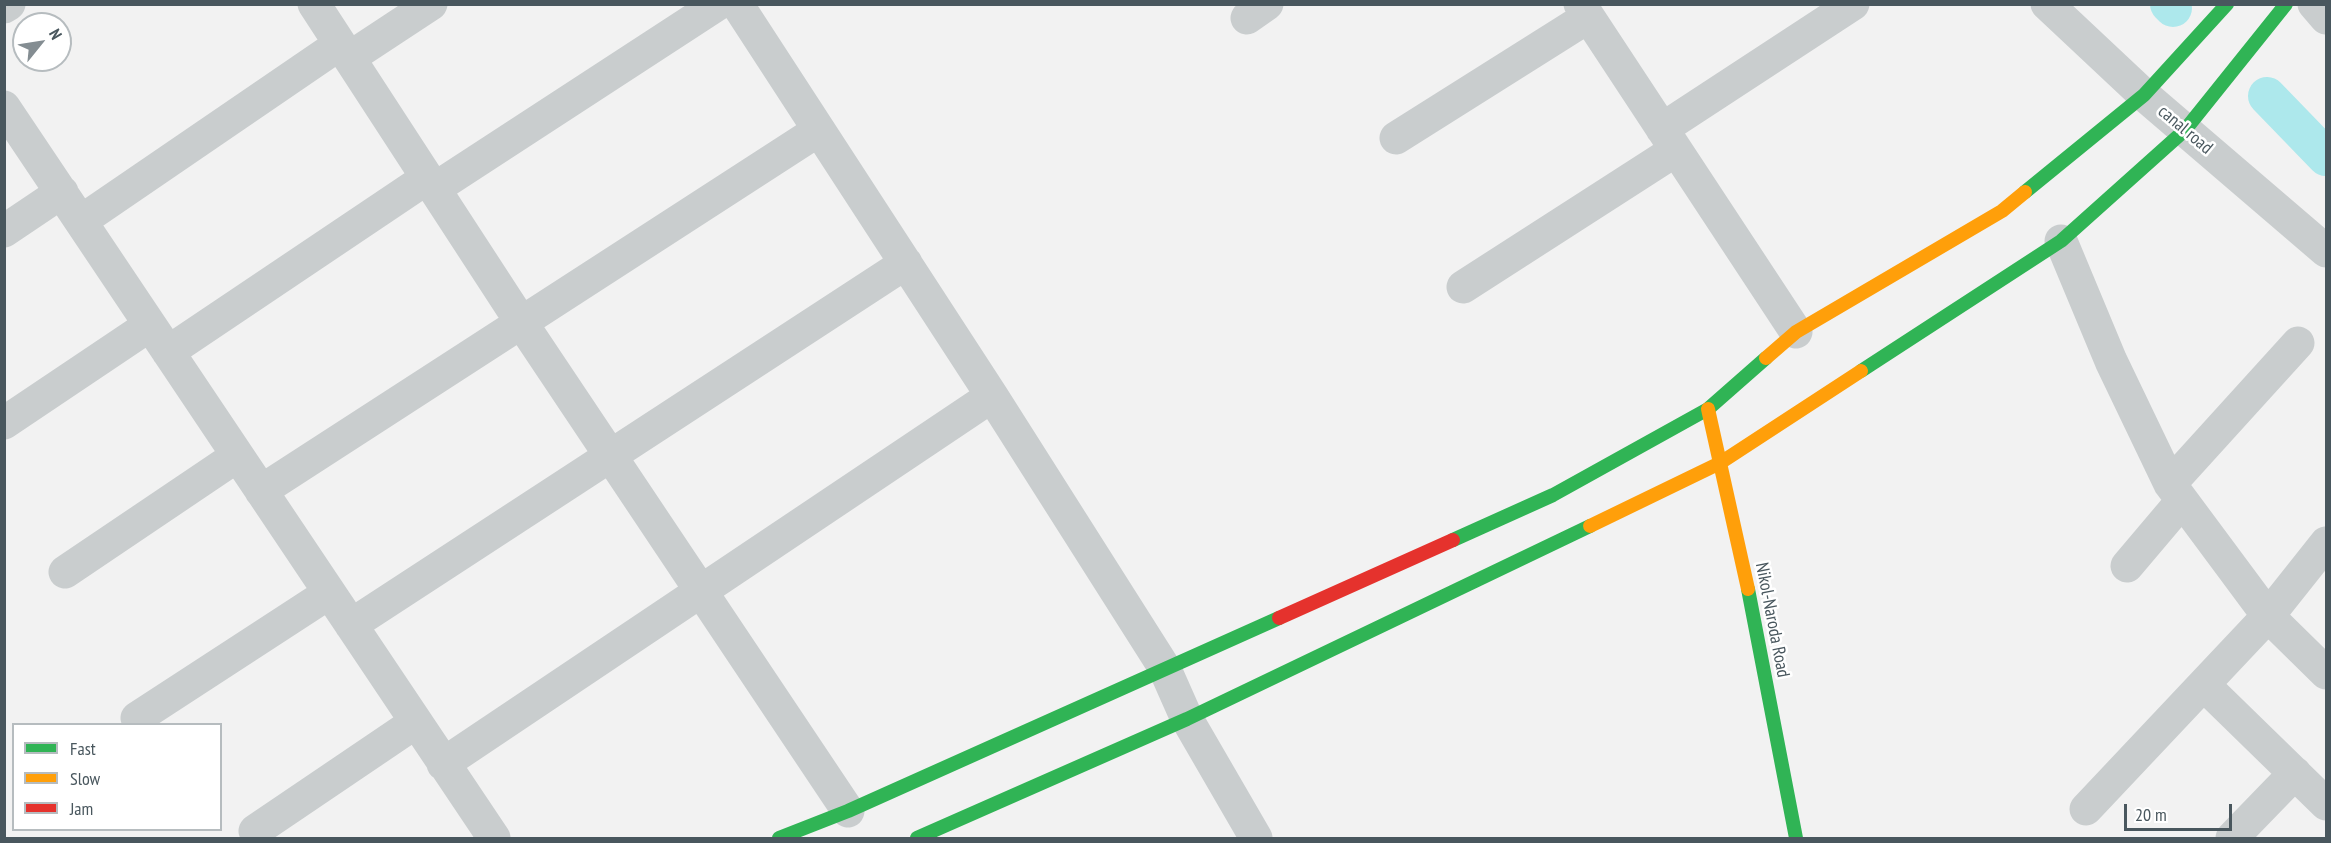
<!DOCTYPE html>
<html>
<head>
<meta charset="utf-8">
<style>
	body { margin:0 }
	#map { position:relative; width:2331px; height:843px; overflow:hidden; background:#f2f2f2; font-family:"PT Sans Narrow",sans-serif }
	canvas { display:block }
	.frame { position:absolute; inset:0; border:6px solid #49575e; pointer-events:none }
	.legend { position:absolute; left:12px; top:723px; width:210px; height:108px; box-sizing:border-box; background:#fff; border:2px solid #b6bcbf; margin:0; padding:8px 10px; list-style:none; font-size:18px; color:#49575e }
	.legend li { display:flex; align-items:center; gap:12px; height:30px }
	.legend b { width:30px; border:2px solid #b6bcbf }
	.north { position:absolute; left:12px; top:12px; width:60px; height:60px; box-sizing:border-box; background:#fff; border:2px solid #b6bcbf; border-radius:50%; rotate:60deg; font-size:16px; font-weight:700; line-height:24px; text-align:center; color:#49575e }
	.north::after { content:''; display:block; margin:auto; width:21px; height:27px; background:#848d92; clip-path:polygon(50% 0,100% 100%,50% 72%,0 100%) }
	.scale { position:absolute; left:2124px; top:804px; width:108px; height:27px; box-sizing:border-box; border:3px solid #49575e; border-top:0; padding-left:8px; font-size:18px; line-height:21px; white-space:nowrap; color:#49575e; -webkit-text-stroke:4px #fff; paint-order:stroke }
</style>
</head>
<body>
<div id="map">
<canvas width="2331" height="843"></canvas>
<div class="frame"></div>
<ul class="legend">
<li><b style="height:8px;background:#30b455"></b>Fast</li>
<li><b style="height:8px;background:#ff9f0a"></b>Slow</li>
<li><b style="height:8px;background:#e5322d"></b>Jam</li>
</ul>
<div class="north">N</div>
<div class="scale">20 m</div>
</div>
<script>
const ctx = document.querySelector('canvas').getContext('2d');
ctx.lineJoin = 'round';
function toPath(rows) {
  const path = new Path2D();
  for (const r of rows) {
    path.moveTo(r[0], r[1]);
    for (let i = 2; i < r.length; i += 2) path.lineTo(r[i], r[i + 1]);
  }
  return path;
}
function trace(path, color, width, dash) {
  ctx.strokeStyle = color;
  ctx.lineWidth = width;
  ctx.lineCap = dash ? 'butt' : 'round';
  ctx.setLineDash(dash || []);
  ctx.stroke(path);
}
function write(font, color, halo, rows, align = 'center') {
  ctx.font = font + ' "PT Sans Narrow",sans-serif';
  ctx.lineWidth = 5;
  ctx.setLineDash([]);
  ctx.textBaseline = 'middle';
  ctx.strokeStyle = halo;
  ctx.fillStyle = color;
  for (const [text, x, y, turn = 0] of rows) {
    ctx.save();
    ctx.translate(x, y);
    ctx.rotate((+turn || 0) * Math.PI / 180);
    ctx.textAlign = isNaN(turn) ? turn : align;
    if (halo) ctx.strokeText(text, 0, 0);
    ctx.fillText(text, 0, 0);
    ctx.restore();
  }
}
const canal = toPath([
	[2169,4,2173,8],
	[2267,96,2326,157]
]);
const street = toPath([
	[314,4,521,322,848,811],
	[737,4,992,396,1164,667,1187,719,1256,838],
	[1580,4,1796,332],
	[2047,4,2144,95,2326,251],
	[2314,4,2326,18],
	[4,7,9,4],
	[1247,18,1267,4],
	[349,58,431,4],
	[4,107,494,838],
	[1662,129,1853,4],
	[1396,138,1588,17],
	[434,189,718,4],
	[81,221,340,44],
	[4,231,62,192],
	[2061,241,2111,361,2170,484,2268,616,2326,673],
	[1463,287,1676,150],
	[168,352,427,178],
	[4,423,150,325],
	[2170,484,2298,343],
	[261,491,819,130],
	[2127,566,2182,501],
	[65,572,237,456],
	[351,625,906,263],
	[2204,685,2326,804],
	[137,718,329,593],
	[443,764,992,396],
	[2086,809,2268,616,2326,543],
	[255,831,416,722],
	[2232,838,2295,773]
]);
const fast = toPath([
	[2025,192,2144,95,2227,4],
	[1861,371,2061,241,2185,130,2286,4],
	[1453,540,1553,495,1708,409,1766,358],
	[1748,589,1796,838],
	[779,838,848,811,1279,618],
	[917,838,1187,719,1590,526]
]);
const slow = toPath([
	[1766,358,1796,332,2002,211,2025,192],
	[1708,409,1748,589],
	[1590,526,1720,463,1861,371]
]);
const jam = toPath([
	[1279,618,1453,540]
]);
const streetNames = [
	["canal road",2185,130,40],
	["Nikol-Naroda Road",1772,620,79]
];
trace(canal, '#ade8ec', 38);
trace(street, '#c9cdce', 33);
trace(fast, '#30b455', 14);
trace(slow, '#ff9f0a', 14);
trace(jam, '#e5322d', 14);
write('18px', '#49575e', '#fff', streetNames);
</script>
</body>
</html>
